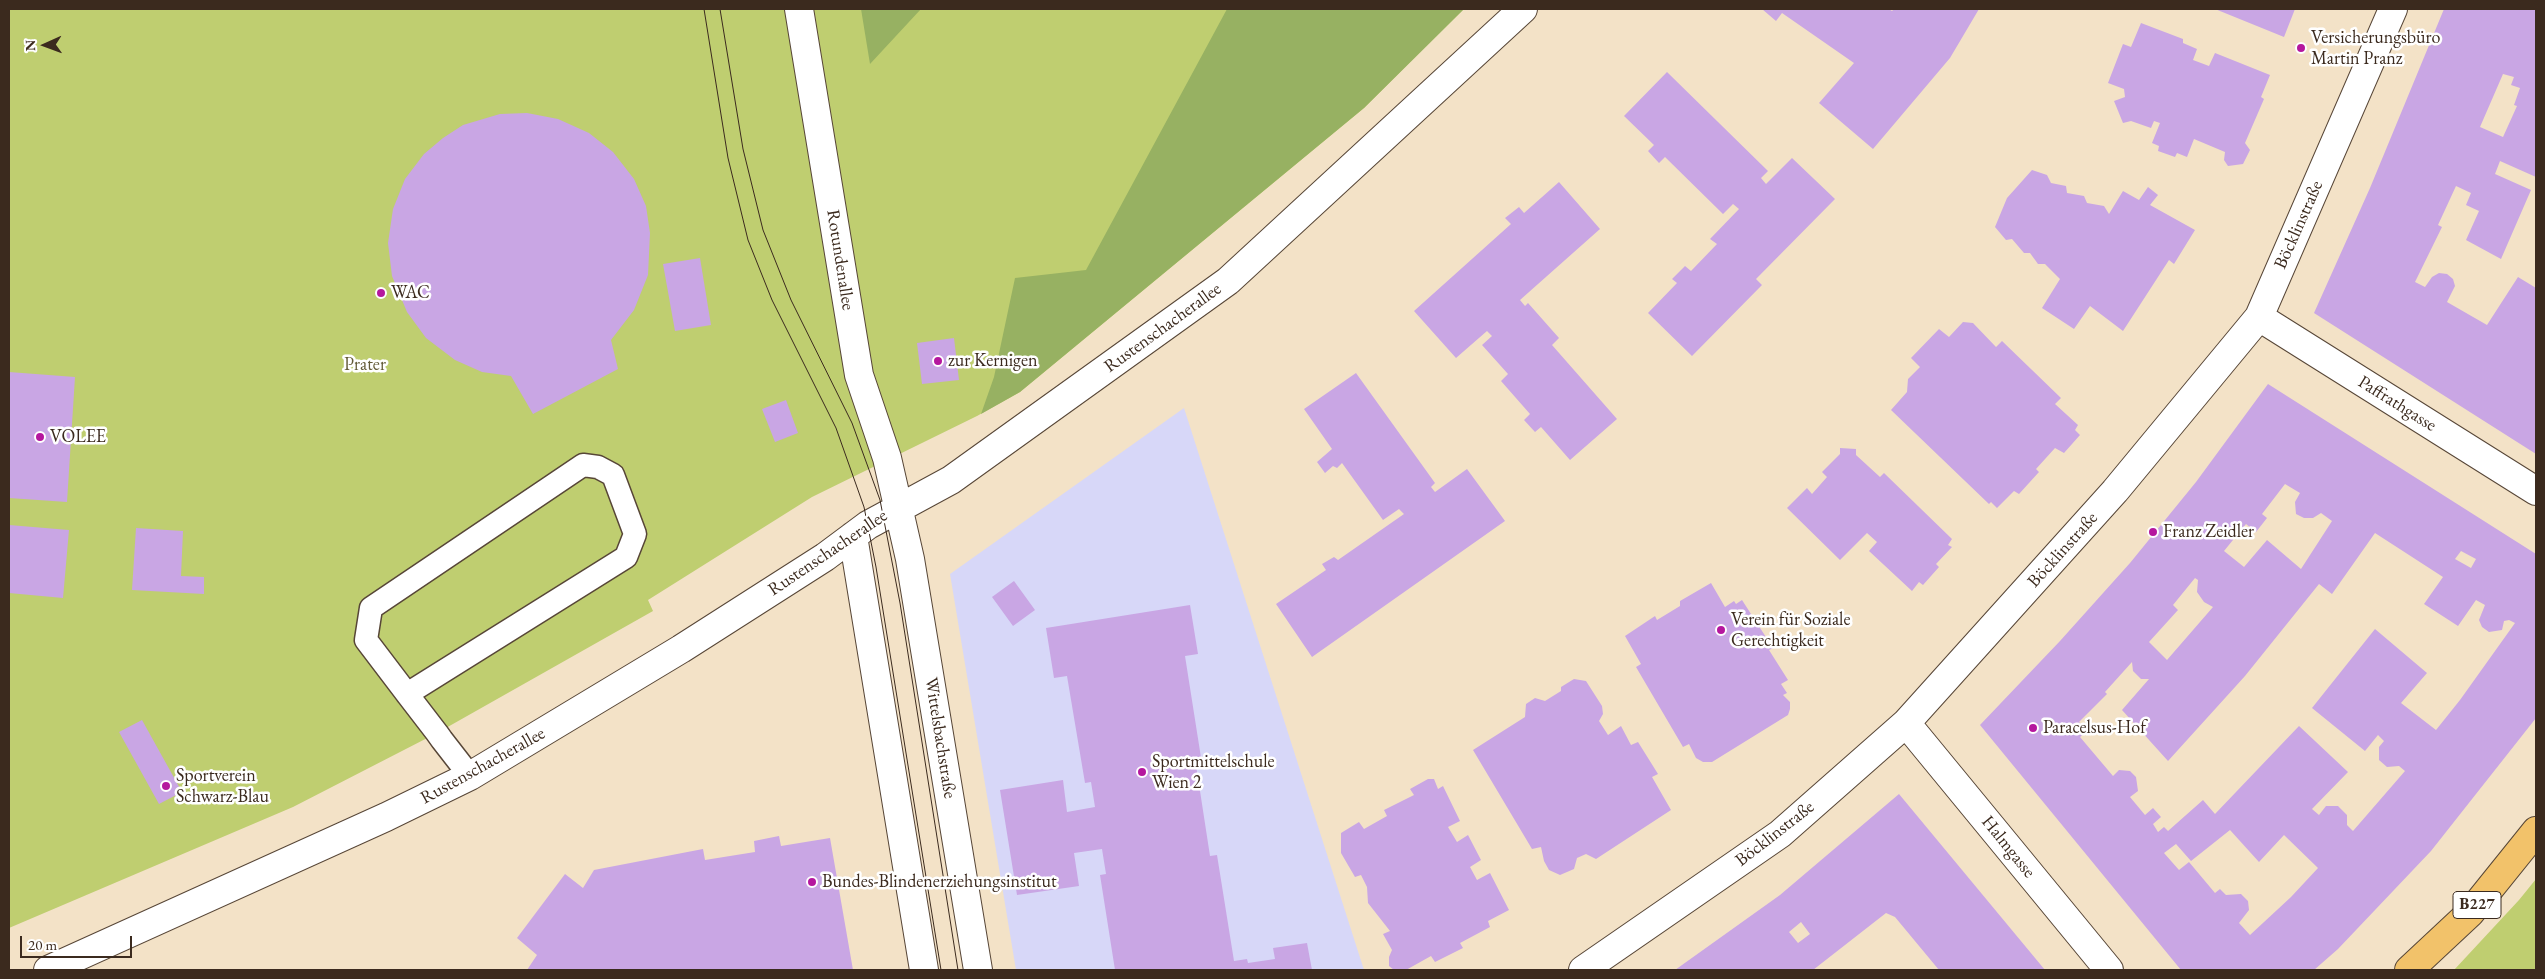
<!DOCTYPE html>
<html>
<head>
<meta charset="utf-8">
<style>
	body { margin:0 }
	#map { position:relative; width:2545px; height:979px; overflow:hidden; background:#f3e2c7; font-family:"EB Garamond",serif }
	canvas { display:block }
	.frame { position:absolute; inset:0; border:10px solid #3b2a1e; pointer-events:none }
	.north { position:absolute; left:20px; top:20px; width:50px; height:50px; -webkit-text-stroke:4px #fff; paint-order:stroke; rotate:268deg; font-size:14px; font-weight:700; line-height:20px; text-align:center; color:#3b2a1e }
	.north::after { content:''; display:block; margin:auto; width:18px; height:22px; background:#3b2a1e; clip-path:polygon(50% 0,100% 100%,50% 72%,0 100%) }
	.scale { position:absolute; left:20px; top:936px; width:112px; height:22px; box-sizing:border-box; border:2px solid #3b2a1e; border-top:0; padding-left:6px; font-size:15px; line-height:18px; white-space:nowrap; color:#3b2a1e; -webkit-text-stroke:4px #fff; paint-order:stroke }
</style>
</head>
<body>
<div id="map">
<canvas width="2545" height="979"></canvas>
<div class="frame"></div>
<div class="north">N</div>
<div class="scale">20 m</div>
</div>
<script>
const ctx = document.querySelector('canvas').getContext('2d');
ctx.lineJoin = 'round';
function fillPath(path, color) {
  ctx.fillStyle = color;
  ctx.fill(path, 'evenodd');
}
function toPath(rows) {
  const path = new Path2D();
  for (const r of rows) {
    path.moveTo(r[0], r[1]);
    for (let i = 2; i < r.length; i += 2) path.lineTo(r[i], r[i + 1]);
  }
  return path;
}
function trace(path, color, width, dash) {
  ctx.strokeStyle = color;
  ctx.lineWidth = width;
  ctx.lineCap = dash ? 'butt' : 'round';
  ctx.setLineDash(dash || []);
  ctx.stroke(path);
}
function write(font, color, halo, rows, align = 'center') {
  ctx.font = font + ' "EB Garamond",serif';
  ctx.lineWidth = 5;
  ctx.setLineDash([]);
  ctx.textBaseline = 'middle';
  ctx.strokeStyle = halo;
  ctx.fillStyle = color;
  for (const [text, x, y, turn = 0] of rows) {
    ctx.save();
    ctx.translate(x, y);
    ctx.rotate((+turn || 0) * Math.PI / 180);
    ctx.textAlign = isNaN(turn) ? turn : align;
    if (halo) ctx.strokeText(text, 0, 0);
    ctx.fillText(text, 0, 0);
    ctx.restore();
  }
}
const built = toPath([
	[1184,408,1364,970,1016,970,950,574]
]);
const green = toPath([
	[9,9,1464,9,1364,108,1020,392,977,416,812,497,648,600,653,611,437,733,293,807,9,928],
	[2536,879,2536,970,2454,970,2519,900]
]);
const forest = toPath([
	[861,9,921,9,870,64],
	[1227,9,1464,9,1364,108,1020,392,981,414,994,377,1015,278,1086,270]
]);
const building = toPath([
	[1762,9,1889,9,1892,11,1894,9,1979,9,1950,58,1873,149,1819,103,1854,63,1782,13,1776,21],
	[2215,9,2295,9,2284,37],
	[2444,9,2536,9,2536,177,2500,161,2495,174,2531,190,2501,259,2466,240,2479,211,2466,205,2471,193,2456,186,2438,225,2442,227,2415,282,2425,287,2432,277,2439,273,2447,274,2453,279,2455,286,2447,302,2487,325,2518,277,2536,288,2536,454,2314,313,2370,188],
	[2503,74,2514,77,2511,85,2520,88,2514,105,2517,106,2503,137,2480,127],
	[2141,23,2183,39,2183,43,2197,49,2193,60,2209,66,2215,53,2270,75,2261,97,2264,99,2245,143,2250,150,2243,164,2228,166,2224,160,2225,152,2194,139,2187,157,2177,153,2175,157,2158,151,2159,146,2152,143,2160,123,2154,121,2151,128,2131,121,2123,123,2114,101,2125,97,2124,89,2108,83,2123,44,2131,47],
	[1667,72,1768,171,1761,178,1766,184,1792,158,1835,199,1756,279,1762,285,1692,356,1648,313,1677,283,1672,279,1685,266,1691,271,1717,244,1710,239,1739,209,1733,204,1723,214,1665,157,1659,163,1648,151,1654,145,1624,116],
	[527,113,558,119,589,133,613,152,634,179,646,206,650,233,648,275,634,310,611,340,618,369,533,414,511,376,482,372,455,360,426,338,407,312,392,276,388,243,393,209,405,179,424,154,443,138,463,125,500,114],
	[2032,170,2047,175,2051,183,2066,186,2067,193,2084,196,2087,203,2104,206,2109,214,2123,191,2139,200,2148,187,2158,195,2150,205,2195,230,2174,264,2169,260,2123,331,2090,306,2074,329,2042,308,2060,279,2045,264,2038,264,2030,253,2024,253,2012,239,2006,240,1995,227,2007,198],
	[1559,182,1600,229,1520,300,1525,306,1528,303,1559,338,1552,345,1617,419,1570,460,1541,427,1535,432,1524,420,1530,414,1501,381,1508,374,1482,345,1492,336,1487,331,1456,358,1414,311,1511,224,1505,218,1519,207,1524,213],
	[700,258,711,325,675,331,663,264],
	[1963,322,1973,323,1996,347,2002,341,2061,398,2055,404,2078,425,2075,430,2080,435,2064,453,2055,448,2036,469,2039,472,2019,494,2014,491,1997,508,1991,502,1989,504,1891,410,1907,392,1908,379,1920,367,1911,358,1939,329,1949,337],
	[954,338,959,380,922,384,917,343],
	[9,372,75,377,67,502,9,498],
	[1356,373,1435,483,1431,487,1435,492,1467,469,1505,521,1312,657,1276,604,1326,570,1322,564,1334,557,1338,560,1404,514,1399,509,1383,520,1342,463,1337,468,1333,466,1325,473,1317,462,1332,449,1304,409],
	[2268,384,2536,554,2536,718,2431,851,2338,949,2314,970,2181,970,1980,725,2060,641,2130,563,2196,482],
	[2285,484,2300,493,2295,502,2296,514,2304,518,2313,518,2321,513,2332,521,2301,569,2267,540,2244,567,2224,551,2246,524,2256,532,2267,518,2262,514],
	[2375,533,2443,577,2424,604,2458,626,2476,600,2485,605,2479,620,2482,627,2489,632,2502,630,2504,621,2509,620,2515,623,2460,700,2436,730,2401,703,2427,673,2375,629,2312,708,2365,751,2378,735,2384,741,2379,747,2379,760,2387,767,2399,766,2405,771,2353,831,2347,825,2347,815,2338,806,2326,806,2319,815,2312,809,2348,772,2299,726,2215,814,2203,800,2168,831,2164,827,2158,832,2153,824,2161,817,2153,808,2145,815,2130,797,2138,791,2136,777,2130,771,2119,770,2113,776,2080,737,2087,731,2079,722,2107,694,2105,692,2132,662,2133,671,2141,679,2149,679,2122,710,2168,761,2245,676,2319,584,2332,594],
	[2461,551,2476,559,2471,568,2455,559],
	[2195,578,2198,580,2197,592,2204,602,2213,607,2167,660,2149,642,2178,610,2173,605],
	[2230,830,2259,862,2284,835,2318,868,2291,897,2250,935,2239,923,2249,910,2248,901,2241,894,2226,895,2220,889,2215,893,2189,862,2179,870,2164,853,2176,844,2191,861],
	[786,400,798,433,775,442,762,409],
	[1840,448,1856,449,1856,455,1880,477,1884,473,1952,539,1948,545,1952,547,1936,564,1939,567,1923,585,1919,582,1912,591,1869,551,1877,542,1867,533,1840,560,1787,508,1807,488,1812,494,1827,477,1822,472,1840,454],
	[9,525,69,530,63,598,9,593],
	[136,528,183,531,181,576,204,577,204,594,132,590],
	[1014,581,1035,610,1013,626,992,597],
	[1711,583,1725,607,1734,601,1736,604,1742,600,1773,648,1769,650,1788,680,1781,684,1787,693,1783,695,1790,702,1790,709,1788,715,1712,762,1703,762,1696,758,1689,744,1683,747,1636,667,1641,664,1625,636,1655,616,1657,620,1680,606,1680,601],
	[1190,605,1198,654,1185,656,1202,764,1196,765,1210,856,1217,855,1234,961,1247,959,1248,963,1275,959,1273,948,1307,943,1312,970,1115,970,1100,875,1106,874,1102,849,1074,853,1079,886,1017,895,1000,790,1063,780,1067,812,1095,807,1091,782,1085,783,1067,676,1054,678,1046,628],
	[1574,679,1586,681,1602,706,1603,714,1599,721,1608,735,1621,726,1631,745,1638,742,1658,774,1652,777,1671,810,1596,859,1586,854,1577,858,1574,869,1560,875,1549,870,1544,861,1541,847,1532,849,1473,750,1525,717,1526,704,1535,698,1545,701,1561,691,1561,687],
	[142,720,182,792,159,804,119,732],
	[1428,779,1434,779,1438,789,1443,786,1460,821,1448,827,1457,842,1468,835,1481,860,1470,867,1477,880,1490,873,1509,910,1488,921,1490,927,1460,943,1463,948,1435,962,1431,956,1406,970,1394,970,1389,966,1389,957,1392,950,1383,934,1390,931,1368,903,1367,887,1361,875,1355,877,1341,853,1341,833,1359,822,1364,829,1387,816,1384,810,1414,795,1410,789],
	[1899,794,2045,970,1939,970,1895,917,1886,913,1813,970,1675,970,1780,895],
	[1801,922,1810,934,1798,943,1789,932],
	[779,836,781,846,830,838,853,970,527,970,537,955,517,938,565,874,583,888,594,870,703,849,705,860,755,852,754,841]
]);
const service = toPath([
	[407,694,626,557,635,534,613,475,598,467,583,465,371,608,366,640,407,694,437,733,442,740,470,776]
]);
const minor = toPath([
	[799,9,859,375,887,458,910,559,978,970],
	[2259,317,2536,491],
	[853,536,924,970],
	[1906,723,2109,970],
	[48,970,386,817,470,776,681,649,825,557,868,525,951,480,1228,281,1523,9],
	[1583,970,1780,834,1906,723,2115,491,2259,317,2393,9]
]);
const primary = toPath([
	[2409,970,2470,913,2536,831]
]);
const tram = toPath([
	[704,9,728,158,748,240,772,300,836,428,864,507,876,567,941,970],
	[720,9,743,149,763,230,791,300,852,423,880,500,900,603,958,970]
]);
const markers = [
	[2301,48,5,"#b5179e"],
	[381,293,5,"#b5179e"],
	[938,361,5,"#b5179e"],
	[40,437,5,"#b5179e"],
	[2153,532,5,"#b5179e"],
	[1721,630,5,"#b5179e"],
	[2033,728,5,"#b5179e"],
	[1142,772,5,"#b5179e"],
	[166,786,5,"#b5179e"],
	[812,882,5,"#b5179e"]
];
const shields = [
	[2477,905,48]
];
const shieldNames = [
	["B227",2477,905]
];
const poiNames = [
	["Versicherungsbüro",2311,38],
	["Martin Pranz",2311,59],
	["WAC",391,293],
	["zur Kernigen",948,361],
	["VOLEE",50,437],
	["Franz Zeidler",2163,532],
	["Verein für Soziale",1731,620],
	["Gerechtigkeit",1731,641],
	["Paracelsus-Hof",2043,728],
	["Sportmittelschule",1152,762],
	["Wien 2",1152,783],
	["Sportverein",176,776],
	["Schwarz-Blau",176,797],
	["Bundes-Blindenerziehungsinstitut",822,882]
];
const streetNames = [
	["Böcklinstraße",2299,225,-66],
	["Rotundenallee",840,260,81],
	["Rustenschacherallee",1163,328,-36],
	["Paffrathgasse",2397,404,32],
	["Böcklinstraße",2063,550,-48],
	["Rustenschacherallee",828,553,-34],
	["Wittelsbachstraße",940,738,81],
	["Rustenschacherallee",483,766,-29],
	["Böcklinstraße",1775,834,-38],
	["Halmgasse",2008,847,51]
];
const parkNames = [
	["Prater",365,365]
];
fillPath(built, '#d7d7f8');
fillPath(green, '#bfce70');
fillPath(forest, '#97b162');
fillPath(building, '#c9a6e4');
trace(service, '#574637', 25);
trace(minor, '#574637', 30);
trace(primary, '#574637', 30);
trace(service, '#fff', 22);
trace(minor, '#fff', 28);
trace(primary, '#f2c26a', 28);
trace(tram, '#3b2a1e', 1);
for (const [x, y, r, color] of markers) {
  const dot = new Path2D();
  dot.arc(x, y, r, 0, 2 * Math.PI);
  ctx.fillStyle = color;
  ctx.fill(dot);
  trace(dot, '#fff', 2);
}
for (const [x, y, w] of shields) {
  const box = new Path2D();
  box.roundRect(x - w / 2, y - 13.5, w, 27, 4);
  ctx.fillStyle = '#fff';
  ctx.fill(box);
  trace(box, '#3b2a1e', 1);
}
write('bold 16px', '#3b2a1e', null, shieldNames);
write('18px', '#3b2a1e', '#fff', poiNames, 'left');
write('18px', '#3b2a1e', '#fff', streetNames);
write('18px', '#635b37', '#fff', parkNames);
</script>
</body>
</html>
